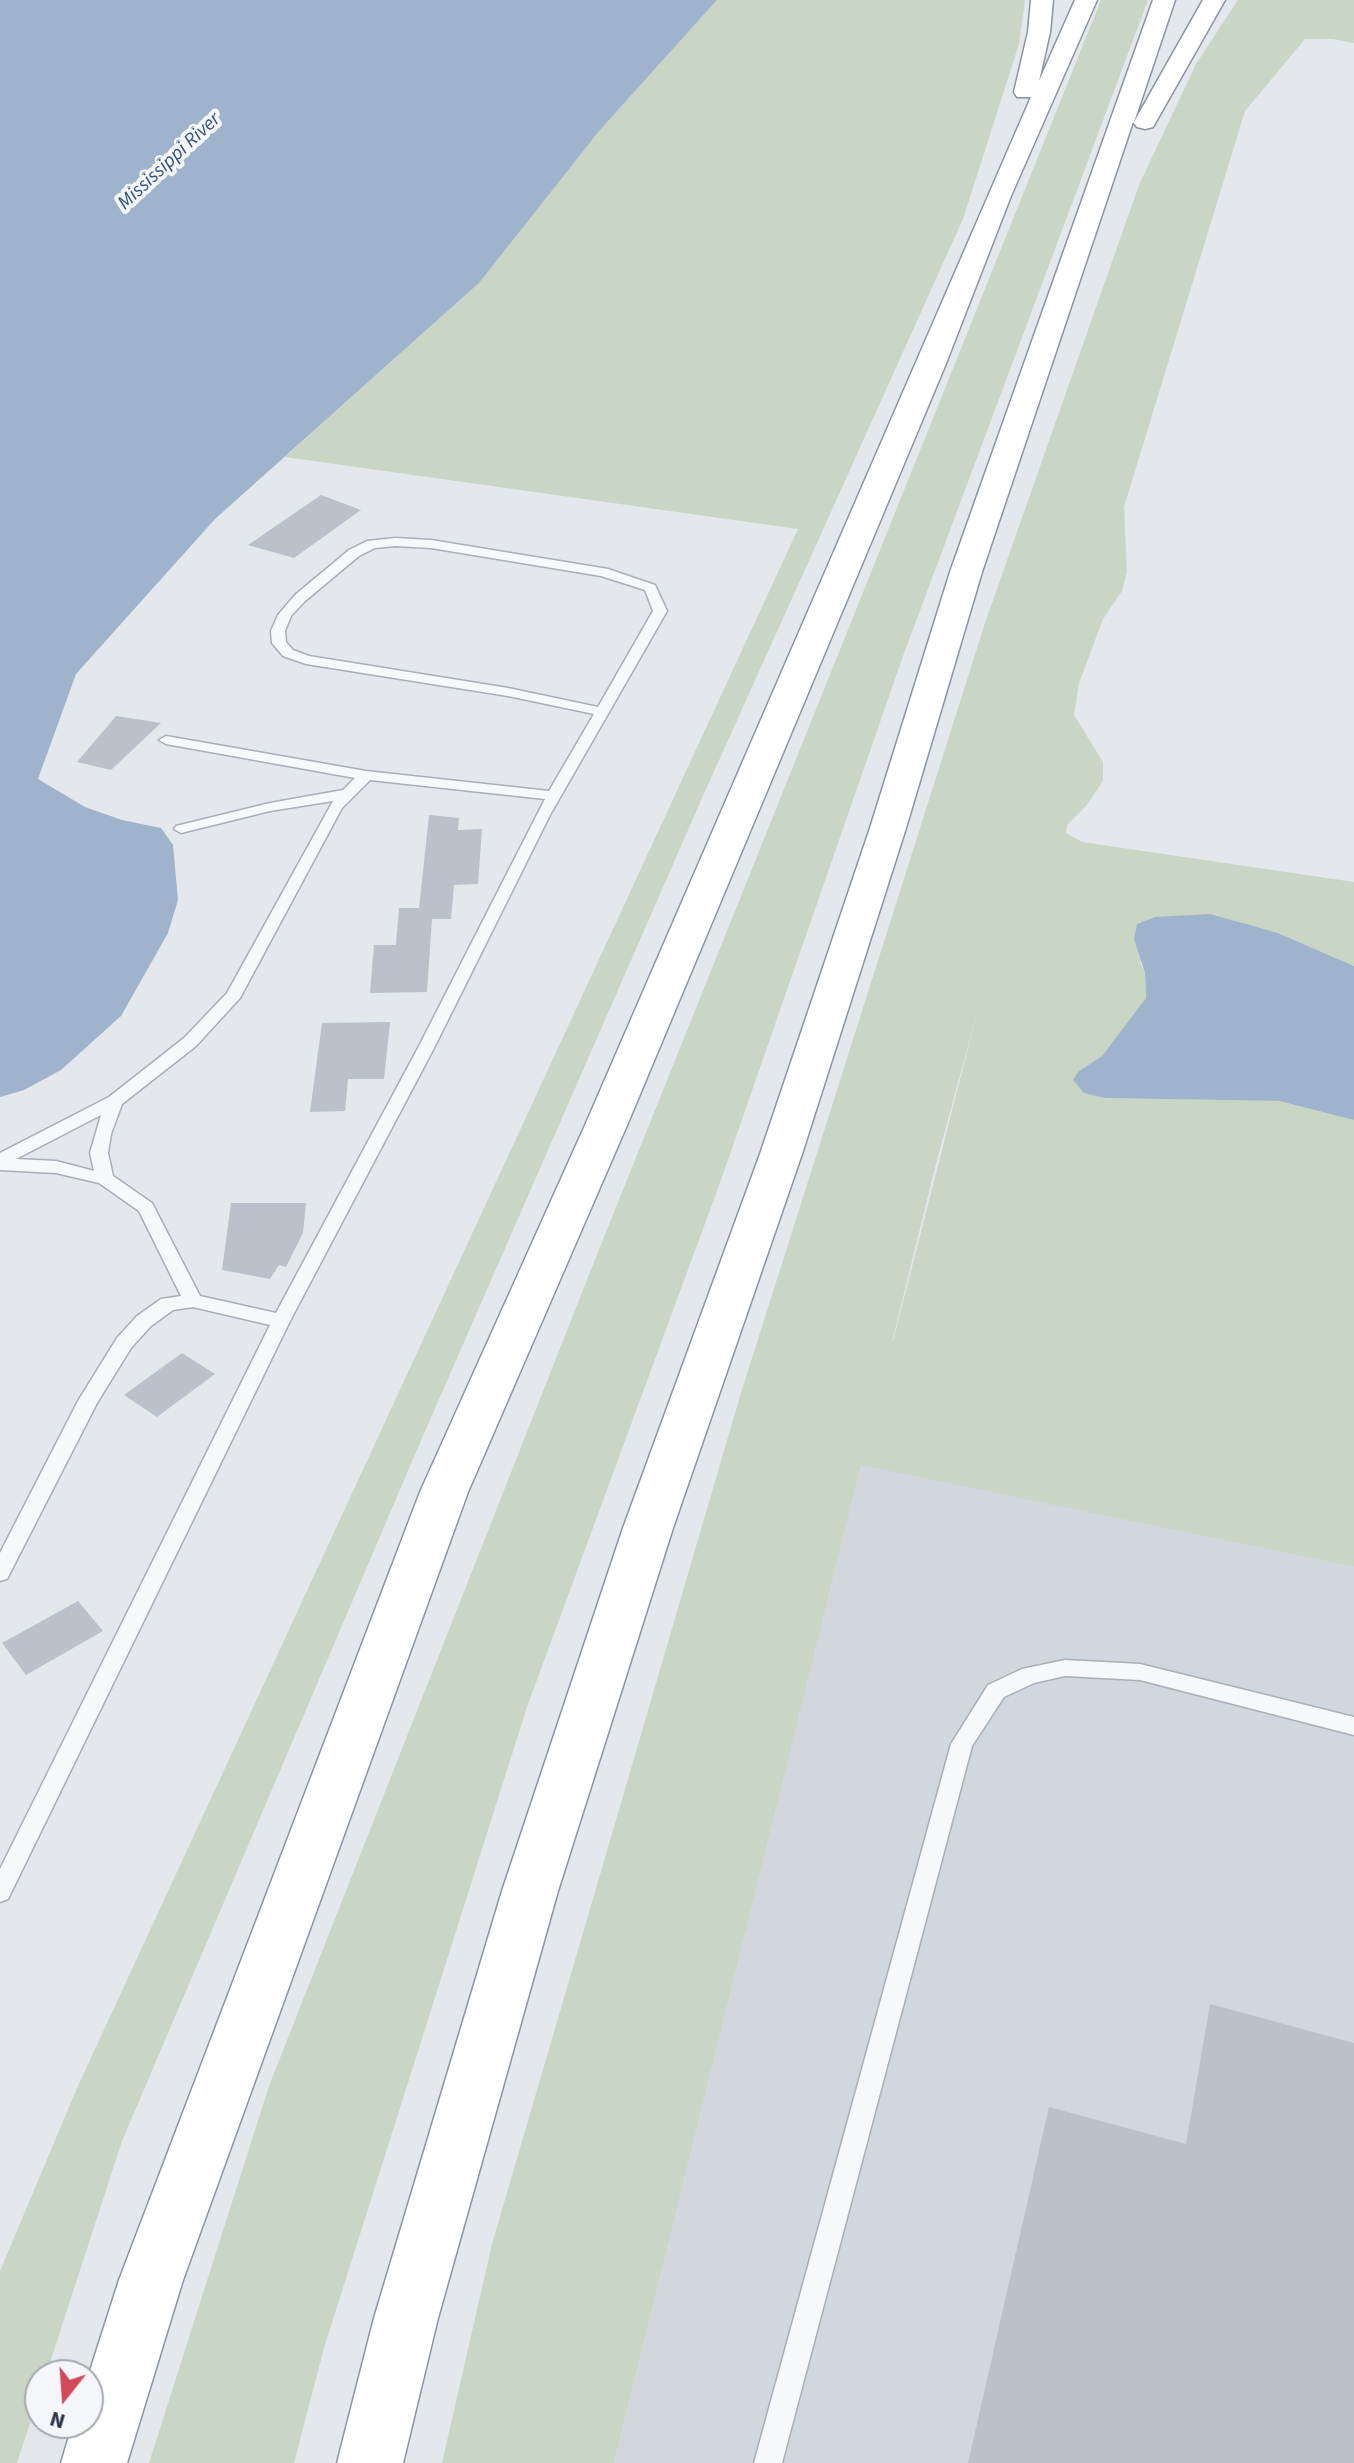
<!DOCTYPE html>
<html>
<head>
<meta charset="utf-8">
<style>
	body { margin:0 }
	#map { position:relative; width:1354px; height:2463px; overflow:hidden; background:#e4e7ec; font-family:"Source Sans 3",sans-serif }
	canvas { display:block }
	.north { position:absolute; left:24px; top:2359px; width:80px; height:80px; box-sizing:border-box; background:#f4f6f9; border:2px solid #a4a8b1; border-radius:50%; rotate:197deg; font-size:22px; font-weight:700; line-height:32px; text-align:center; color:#2b3445 }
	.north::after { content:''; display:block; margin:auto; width:28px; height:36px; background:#d1495b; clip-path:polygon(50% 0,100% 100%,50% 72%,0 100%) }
</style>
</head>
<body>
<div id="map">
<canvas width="1354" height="2463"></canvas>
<div class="north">N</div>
</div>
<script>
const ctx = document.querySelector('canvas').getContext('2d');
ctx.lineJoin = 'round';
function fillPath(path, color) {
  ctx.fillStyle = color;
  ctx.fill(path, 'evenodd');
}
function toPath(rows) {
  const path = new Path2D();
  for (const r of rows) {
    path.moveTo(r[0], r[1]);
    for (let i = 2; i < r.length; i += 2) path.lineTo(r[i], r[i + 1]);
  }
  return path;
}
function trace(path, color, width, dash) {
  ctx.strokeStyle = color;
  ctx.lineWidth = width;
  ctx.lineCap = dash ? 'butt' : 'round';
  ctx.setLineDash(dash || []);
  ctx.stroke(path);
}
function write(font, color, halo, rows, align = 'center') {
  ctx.font = font + ' "Source Sans 3",sans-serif';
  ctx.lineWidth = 8;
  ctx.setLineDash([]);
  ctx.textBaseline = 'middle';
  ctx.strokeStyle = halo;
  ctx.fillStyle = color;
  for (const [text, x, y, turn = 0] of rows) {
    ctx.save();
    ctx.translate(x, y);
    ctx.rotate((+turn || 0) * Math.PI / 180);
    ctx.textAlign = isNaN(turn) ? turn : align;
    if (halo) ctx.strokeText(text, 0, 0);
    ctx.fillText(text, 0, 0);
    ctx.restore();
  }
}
const built = toPath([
	[861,1464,1354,1567,1354,2463,614,2463]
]);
const green = toPath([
	[717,0,1025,0,1019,44,963,219,702,798,419,1445,122,2141,46,2375,40,2375,40,2392,17,2463,0,2463,0,2271,77,2088,798,529,285,457,479,283,600,130],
	[1101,0,1148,0,903,656,721,1180,527,1707,324,2348,294,2463,149,2463,269,2086,596,1257],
	[1238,0,1354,0,1354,43,1333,39,1305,39,1245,111,1124,507,1127,572,1122,591,1103,619,1079,683,1074,715,1103,762,1103,781,1086,806,1067,825,1066,833,1082,842,1354,882,1354,966,1278,933,1140,962,1145,973,1146,998,1102,1056,1079,1071,1105,1098,1279,1101,1354,1120,1354,1567,861,1465,614,2463,442,2463,492,2244,740,1396,985,623,1139,185,1196,64],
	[978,1009,893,1341,892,1342,935,1168]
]);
const water = toPath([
	[0,0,717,0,600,130,479,283,215,519,76,674,38,779,85,807,122,820,161,828,173,845,178,900,168,933,121,1016,61,1070,24,1090,0,1097],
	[1210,914,1278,933,1354,966,1354,1120,1279,1101,1105,1098,1084,1093,1073,1080,1079,1071,1102,1056,1146,998,1145,973,1134,939,1137,924,1155,917]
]);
const building = toPath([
	[321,495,361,510,294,558,248,545],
	[116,716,161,723,111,770,77,762],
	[429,815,459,818,458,830,482,829,478,884,454,885,451,919,432,919,427,992,370,993,374,945,396,945,399,908,419,908],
	[390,1022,384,1079,348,1079,345,1111,310,1112,322,1023],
	[231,1203,306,1203,303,1233,286,1267,279,1265,270,1279,222,1270],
	[182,1353,215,1374,157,1417,124,1395],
	[78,1601,103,1631,26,1675,2,1643],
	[1210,2004,1354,2043,1354,2463,968,2463,1049,2107,1186,2144]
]);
const lane = toPath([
	[395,538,431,540,608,569,655,585,667,611,550,815,434,1048,290,1321,8,1899,0,1902,0,1869,270,1325,193,1307,173,1310,151,1326,131,1348,97,1403,7,1579,0,1581,0,1553,78,1401,117,1338,137,1316,161,1299,181,1296,139,1211,99,1183,56,1173,0,1170,0,1153,109,1097,184,1038,227,993,333,801,270,811,181,833,174,829,176,826,270,803,343,790,355,778,166,744,159,740,166,736,366,771,549,791,594,714,508,696,306,664,283,656,272,643,271,631,278,615,295,595,349,550,367,541,395,538],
	[395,546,431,548,601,576,645,590,653,611,598,707,508,688,309,656,293,650,286,642,285,631,291,616,305,601,359,556,375,548,395,546],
	[370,780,545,799,418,1048,276,1313,200,1296,152,1203,113,1176,108,1153,111,1134,122,1104,196,1046,240,998,342,808,370,780],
	[101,1115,90,1153,94,1171,56,1161,16,1159,101,1115],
	[1065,1660,1140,1664,1354,1717,1354,1735,1140,1680,1065,1676,1034,1683,1004,1697,972,1746,782,2463,754,2463,951,1744,988,1685,1022,1669,1065,1660]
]);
const highway = toPath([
	[1031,0,1053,0,1050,32,1039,81,1075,0,1097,0,1011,196,945,366,628,1123,468,1492,183,2280,127,2463,61,2463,73,2423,88,2423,88,2377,119,2280,420,1492,586,1123,1031,97,1017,97,1014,92,1028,32,1031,0],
	[1153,0,1175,0,1134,122,1203,0,1225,0,1153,127,1145,129,1137,127,1133,122,982,572,906,828,802,1154,673,1528,558,1891,438,2318,403,2463,337,2463,374,2318,502,1891,623,1528,760,1154,870,828,950,572,1153,0]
]);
const farWaternames = [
	["Mississippi River",170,162,-43]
];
fillPath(built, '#d2d6de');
fillPath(green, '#c9d6c5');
fillPath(water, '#9fb4cc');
fillPath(building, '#bbc0ca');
trace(lane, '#a9aeb7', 3);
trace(highway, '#8b94a3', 3);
fillPath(lane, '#f7f8fa');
fillPath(highway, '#fff');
write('italic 20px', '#34527a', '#f4f6f9', farWaternames);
</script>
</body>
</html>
